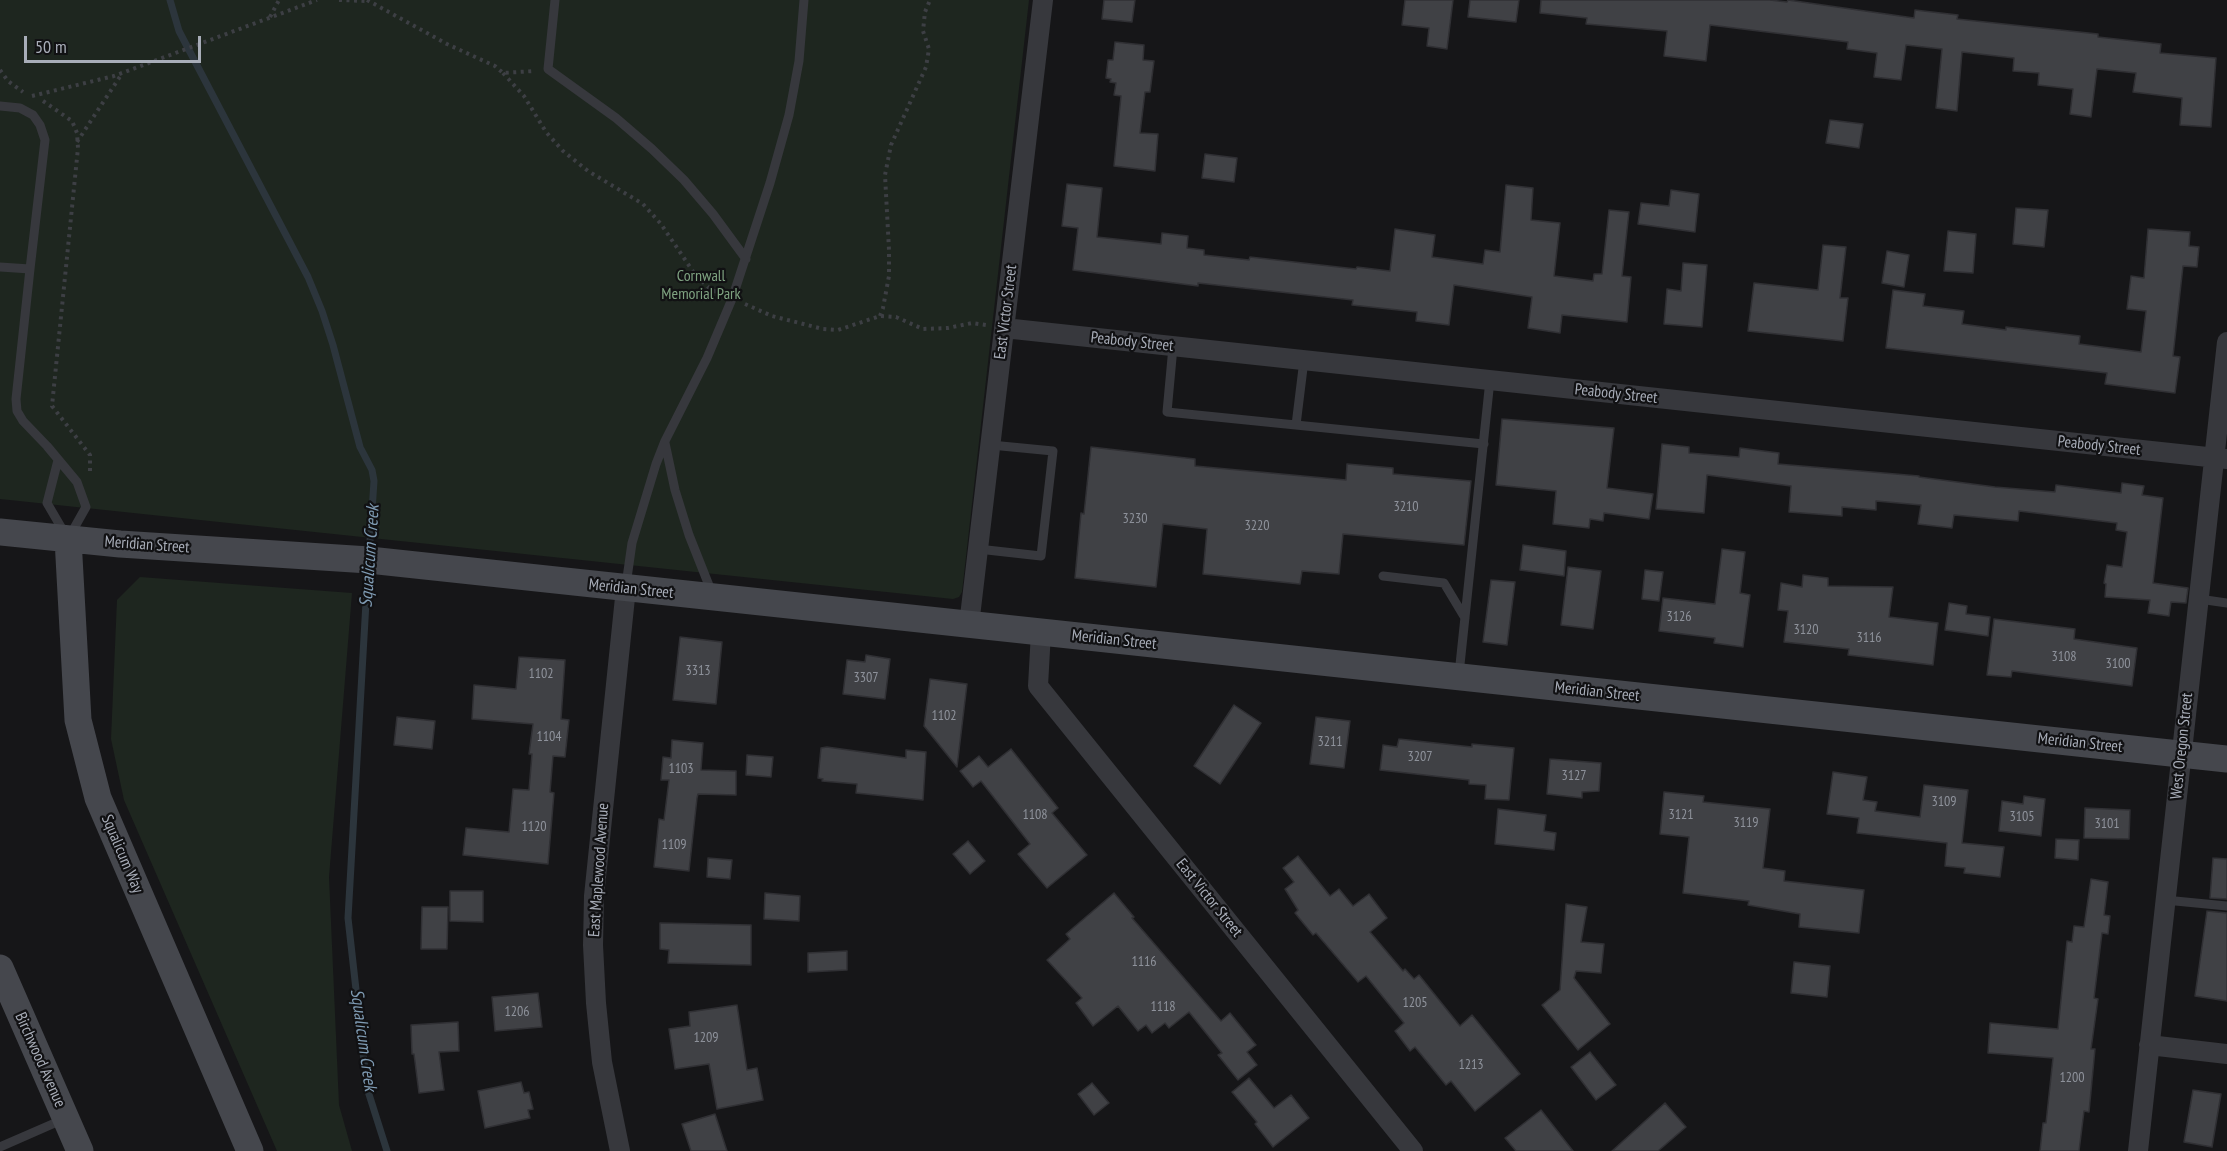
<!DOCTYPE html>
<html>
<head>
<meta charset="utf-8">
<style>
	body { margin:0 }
	#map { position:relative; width:2227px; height:1151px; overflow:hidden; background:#161618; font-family:"PT Sans Narrow",sans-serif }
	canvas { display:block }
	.scale { position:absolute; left:24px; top:36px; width:177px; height:27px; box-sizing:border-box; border:3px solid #a8adb8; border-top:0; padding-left:8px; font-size:18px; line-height:21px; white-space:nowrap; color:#a8adb8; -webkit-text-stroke:4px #111113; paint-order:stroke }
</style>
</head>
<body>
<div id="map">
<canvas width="2227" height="1151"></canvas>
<div class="scale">50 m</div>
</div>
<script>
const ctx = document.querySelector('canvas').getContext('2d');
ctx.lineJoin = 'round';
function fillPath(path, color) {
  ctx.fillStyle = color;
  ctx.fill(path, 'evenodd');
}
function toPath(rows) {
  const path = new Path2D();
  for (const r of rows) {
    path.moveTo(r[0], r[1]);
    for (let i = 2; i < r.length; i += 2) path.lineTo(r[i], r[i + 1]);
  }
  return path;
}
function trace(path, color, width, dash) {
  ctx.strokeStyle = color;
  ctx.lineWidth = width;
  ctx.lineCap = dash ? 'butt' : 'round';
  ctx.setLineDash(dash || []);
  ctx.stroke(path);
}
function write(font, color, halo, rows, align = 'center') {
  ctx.font = font + ' "PT Sans Narrow",sans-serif';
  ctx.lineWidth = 4.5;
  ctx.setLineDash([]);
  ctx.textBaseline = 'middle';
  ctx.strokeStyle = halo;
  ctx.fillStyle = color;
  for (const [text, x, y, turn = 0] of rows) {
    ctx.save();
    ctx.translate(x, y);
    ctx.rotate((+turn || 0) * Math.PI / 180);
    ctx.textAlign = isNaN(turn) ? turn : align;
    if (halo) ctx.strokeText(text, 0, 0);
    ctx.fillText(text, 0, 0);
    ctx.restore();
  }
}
const green = toPath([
	[0,0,1029,0,962,592,959,597,953,599,0,499],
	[140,577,352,593,329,877,339,1105,352,1151,277,1151,124,800,111,739,117,600]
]);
const stream = toPath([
	[170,0,179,31,308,277,322,311,333,345,360,447,372,470,374,481,369,556],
	[368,567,348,918,367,1088,387,1151]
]);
const building = toPath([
	[1104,0,1135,0,1132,22,1102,19,1104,0],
	[1405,0,1453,0,1447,49,1427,46,1429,28,1402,25,1405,0],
	[1470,0,1519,0,1516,22,1468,17,1470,0],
	[1541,0,1770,0,1787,2,1788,0,1914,18,1915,10,1958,15,1957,19,2098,34,2098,37,2161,44,2160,53,2216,58,2211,127,2180,125,2182,98,2133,92,2136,73,2097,69,2091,117,2070,114,2073,89,2038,85,2039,73,2013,71,2014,58,1962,52,1957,111,1936,108,1942,49,1906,45,1901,80,1874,77,1877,53,1847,49,1848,42,1710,25,1706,61,1664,56,1667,31,1586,24,1587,18,1540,13,1541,0],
	[1115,42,1144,45,1143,60,1154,61,1150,92,1145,92,1140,133,1158,134,1155,171,1114,166,1121,96,1114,95,1116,83,1110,82,1111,79,1106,78,1108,60,1113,60,1115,42],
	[1830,120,1863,124,1859,148,1826,143,1830,120],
	[1205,154,1237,158,1234,182,1202,178,1205,154],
	[1067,184,1102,188,1097,237,1161,244,1162,233,1188,236,1187,248,1204,250,1204,255,1249,260,1250,257,1356,269,1357,267,1390,271,1395,229,1435,235,1432,257,1483,264,1485,250,1500,252,1506,185,1533,188,1531,220,1560,223,1554,276,1593,281,1594,274,1602,274,1609,210,1629,212,1622,276,1631,277,1627,322,1562,315,1560,333,1528,328,1532,297,1454,285,1449,325,1416,321,1417,312,1352,305,1353,300,1198,283,1198,286,1073,270,1078,228,1062,226,1067,184],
	[1671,190,1699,194,1695,232,1638,224,1641,203,1669,206,1671,190],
	[2016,208,2048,210,2044,247,2013,244,2016,208],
	[2148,229,2190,232,2189,246,2199,247,2197,267,2183,266,2173,356,2180,357,2175,393,2105,384,2107,373,1886,348,1893,290,1925,294,1923,306,1964,311,1962,324,2006,330,2006,327,2080,336,2079,344,2141,352,2146,311,2127,309,2131,276,2144,278,2148,229],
	[1948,231,1976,234,1973,273,1944,271,1948,231],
	[1823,245,1846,247,1840,298,1848,298,1843,341,1748,331,1754,283,1818,290,1823,245],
	[1887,251,1909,255,1904,287,1882,283,1887,251],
	[1683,263,1707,265,1702,327,1664,324,1667,289,1681,291,1683,263],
	[1502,419,1614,428,1607,488,1653,494,1649,519,1604,513,1603,521,1590,519,1589,528,1553,524,1556,491,1496,485,1502,419],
	[1662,444,1689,447,1689,453,1739,457,1740,448,1779,453,1778,464,1919,476,1919,477,1995,487,2055,492,2056,485,2121,493,2122,483,2144,486,2142,495,2163,498,2153,583,2188,588,2186,603,2171,602,2169,616,2148,613,2150,600,2105,597,2106,584,2104,583,2107,565,2122,567,2127,532,2116,530,2117,523,2019,511,2018,521,1954,515,1952,528,1918,524,1921,505,1876,501,1876,510,1842,507,1842,516,1789,512,1791,486,1707,475,1704,513,1656,509,1662,444],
	[1091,447,1195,459,1195,466,1346,480,1347,464,1393,468,1393,474,1471,481,1464,545,1343,534,1339,574,1302,571,1300,584,1203,574,1207,529,1163,524,1156,587,1075,578,1081,513,1084,514,1091,447],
	[1523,545,1566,551,1564,576,1520,570,1523,545],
	[1722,549,1745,552,1740,593,1750,595,1743,647,1714,643,1715,638,1659,631,1663,598,1715,604,1722,549],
	[1568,567,1601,571,1593,629,1561,625,1568,567],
	[1645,570,1663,572,1659,601,1642,599,1645,570],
	[1803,575,1828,578,1828,586,1893,587,1889,617,1938,623,1933,665,1848,655,1849,649,1784,642,1788,611,1778,610,1781,583,1802,587,1803,575],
	[1491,580,1515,582,1507,645,1483,642,1491,580],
	[1949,603,1967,606,1966,614,1990,617,1988,636,1945,630,1949,603],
	[1994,619,2075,629,2074,639,2137,648,2132,686,2012,671,2011,677,1987,675,1994,619],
	[680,637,722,642,716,704,673,700,680,637],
	[866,655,890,659,885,699,843,694,847,660,865,662,866,655],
	[519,657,565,660,561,719,569,720,565,757,553,756,550,792,554,793,548,864,463,855,466,828,509,832,513,789,529,790,532,754,529,754,533,724,472,719,474,685,516,689,519,657],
	[930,679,967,684,957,767,924,726,930,679],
	[1234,705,1261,723,1220,784,1194,766,1234,705],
	[397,717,435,721,432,749,394,745,397,717],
	[1316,717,1350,721,1344,768,1310,764,1316,717],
	[1399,739,1472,747,1472,744,1514,748,1509,800,1485,799,1486,785,1469,784,1469,780,1380,770,1383,745,1397,747,1399,739],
	[672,740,703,743,701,770,736,771,736,795,698,794,697,798,689,871,654,867,659,819,664,820,669,780,661,780,663,757,671,758,672,740],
	[827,747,906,758,906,750,926,752,923,800,856,793,857,784,822,781,823,779,818,778,821,748,827,747],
	[1011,749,1058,808,1052,813,1087,855,1047,888,1018,854,1030,844,981,781,973,787,960,771,979,756,988,767,1011,749],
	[747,755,773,757,771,777,746,775,747,755],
	[1550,759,1601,763,1599,791,1582,792,1582,798,1547,794,1550,759],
	[1833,772,1867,777,1863,800,1877,802,1875,811,1920,817,1924,785,1968,790,1962,843,2004,847,2000,877,1964,873,1965,868,1945,866,1947,843,1857,833,1859,818,1827,814,1833,772],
	[1664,792,1704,796,1703,802,1770,809,1763,868,1785,871,1784,881,1864,890,1859,933,1799,927,1800,914,1748,905,1749,901,1683,893,1689,837,1660,834,1664,792],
	[2024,796,2045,799,2041,836,1999,831,2002,801,2023,804,2024,796],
	[2085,808,2130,810,2129,839,2084,838,2085,808],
	[1498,809,1546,815,1544,831,1556,833,1554,850,1495,844,1498,809],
	[2056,839,2079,840,2078,860,2055,858,2056,839],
	[968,841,985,861,970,874,953,854,968,841],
	[1298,856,1330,896,1339,889,1353,906,1369,894,1387,918,1370,932,1403,971,1405,969,1414,979,1419,975,1460,1026,1472,1015,1520,1074,1475,1111,1451,1081,1446,1085,1415,1047,1410,1051,1395,1031,1404,1023,1366,976,1358,982,1316,933,1313,935,1295,913,1298,910,1285,889,1294,882,1283,868,1298,856],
	[708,858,732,860,730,879,707,877,708,858],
	[2213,858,2227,859,2227,899,2210,898,2213,858],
	[2091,879,2108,882,2104,915,2110,916,2108,934,2102,933,2094,998,2098,999,2091,1049,2095,1049,2089,1112,2084,1111,2079,1151,2040,1151,2043,1123,2046,1123,2053,1058,1988,1053,1990,1023,2058,1029,2067,941,2072,942,2074,926,2084,927,2091,879],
	[450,891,483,891,483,922,450,921,450,891],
	[765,893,800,896,799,921,764,919,765,893],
	[1114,893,1134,917,1132,918,1221,1021,1230,1013,1256,1045,1247,1052,1257,1065,1238,1080,1218,1055,1222,1053,1189,1012,1169,1028,1165,1023,1152,1033,1146,1025,1138,1031,1118,1006,1093,1026,1076,1003,1082,998,1047,960,1070,939,1066,934,1114,893],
	[1566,904,1587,907,1581,942,1604,944,1601,973,1576,971,1574,978,1610,1024,1578,1050,1542,1005,1560,990,1566,904],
	[422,907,448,907,447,949,421,949,422,907],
	[2207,911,2227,913,2227,1001,2195,996,2207,911],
	[660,923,751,925,751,965,668,963,669,950,660,949,660,923],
	[847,951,847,970,808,972,808,953,847,951],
	[1794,962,1830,966,1827,997,1791,993,1794,962],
	[538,993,542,1027,495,1031,492,997,538,993],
	[737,1005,747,1070,757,1068,763,1100,717,1109,709,1064,675,1069,669,1029,690,1026,689,1012,737,1005],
	[458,1022,459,1051,439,1052,444,1090,419,1093,414,1054,412,1054,411,1025,458,1022],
	[1590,1052,1616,1085,1596,1100,1571,1067,1590,1052],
	[1249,1078,1274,1108,1291,1095,1309,1118,1273,1147,1255,1124,1257,1122,1232,1092,1249,1078],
	[521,1082,524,1093,529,1092,533,1109,528,1110,530,1118,485,1128,478,1091,521,1082],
	[1092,1083,1109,1103,1094,1115,1078,1094,1092,1083],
	[2193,1090,2221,1094,2212,1147,2184,1142,2193,1090],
	[1665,1103,1686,1127,1658,1151,1612,1151,1665,1103],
	[1541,1110,1573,1151,1516,1151,1505,1138,1541,1110],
	[715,1114,727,1151,691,1151,682,1124,715,1114]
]);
const path = toPath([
	[339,0,367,1],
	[367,0,447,44,495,66,503,73,534,71],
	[270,17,279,0],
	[0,70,8,81,23,92],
	[503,73,524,96,546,132,563,151,588,171,643,204,661,224,694,273,710,289,719,293],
	[32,96,114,76,317,0],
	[43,101,72,121,77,133,78,148,52,406,90,455,90,474],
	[77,142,121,75],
	[745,304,772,316,823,329,838,330,880,316,896,317,923,329,948,328,972,323,986,325],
	[880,316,883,308,889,276,889,250,885,175,891,145,926,67,929,49,923,31,925,12,930,0]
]);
const lane = toPath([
	[555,0,548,69,616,118,652,149,684,180,713,214,746,259],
	[0,106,20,108,33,115,40,125,45,140,30,269,0,267],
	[30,269,16,399,17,411,23,421,47,446,77,482,86,507,68,539,47,503,58,460],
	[1173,347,1167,412,1484,444],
	[1296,425,1304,360],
	[665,443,675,490,689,535,712,593],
	[978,549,1041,556,1053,451,991,445],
	[1383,576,1444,583,1465,618],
	[626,585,632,543,656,464,665,441,707,358,732,299,770,183,789,115,799,61,804,0],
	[2199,599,2227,603],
	[1459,674,1490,380],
	[2165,900,2227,906],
	[0,1147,64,1119]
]);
const street = toPath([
	[1004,328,2227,459],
	[969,625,1043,0],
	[1041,632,1038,686,1413,1151],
	[2149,1045,2227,1054],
	[620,1151,602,1062,596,1003,593,945,594,896,626,588],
	[2138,1151,2227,342]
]);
const secondary = toPath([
	[0,532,120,544,369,560,2227,759],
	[68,539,78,720,98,798,250,1151],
	[0,968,80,1151]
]);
const numberNames = [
	["3210",1406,507],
	["3230",1135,519],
	["3220",1257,526],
	["3126",1679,617],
	["3120",1806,630],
	["3116",1869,638],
	["3108",2064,657],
	["3100",2118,664],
	["3313",698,671],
	["1102",541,674],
	["3307",866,678],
	["1102",944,716],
	["1104",549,737],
	["3211",1330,742],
	["3207",1420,757],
	["1103",681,769],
	["3127",1574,776],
	["3109",1944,802],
	["1108",1035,815],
	["3121",1681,815],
	["3105",2022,817],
	["3119",1746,823],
	["3101",2107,824],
	["1120",534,827],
	["1109",674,845],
	["1116",1144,962],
	["1205",1415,1003],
	["1118",1163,1007],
	["1206",517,1012],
	["1209",706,1038],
	["1213",1471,1065],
	["1200",2072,1078]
];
const parkNames = [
	["Cornwall",701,276],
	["Memorial Park",701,294]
];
const streetNames = [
	["East Victor Street",1006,312,-83],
	["Peabody Street",1132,342,6],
	["Peabody Street",1616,394,6],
	["Peabody Street",2099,446,6],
	["Meridian Street",147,545,4],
	["Meridian Street",631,589,6],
	["Meridian Street",1114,640,6],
	["Meridian Street",1597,692,6],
	["Meridian Street",2080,743,6],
	["West Oregon Street",2182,746,-84],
	["Squalicum Way",122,854,67],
	["East Maplewood Avenue",599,870,-86],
	["East Victor Street",1209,898,51],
	["Birchwood Avenue",40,1060,66]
];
const waterNames = [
	["Squalicum Creek",370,556,-86],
	["Squalicum Creek",363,1040,82]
];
fillPath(green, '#1e261f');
trace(stream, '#2c353c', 7);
fillPath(building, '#404145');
trace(building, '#303034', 1.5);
trace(path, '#3d3f44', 4, [3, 4.5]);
trace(lane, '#37383d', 9);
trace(street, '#37383d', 20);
trace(secondary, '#45474d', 27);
write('14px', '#8e929b', null, numberNames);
write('16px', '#7fa381', '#111113', parkNames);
write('16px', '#a8adb8', '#111113', streetNames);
write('italic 18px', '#7f9bb3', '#111113', waterNames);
</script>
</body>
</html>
